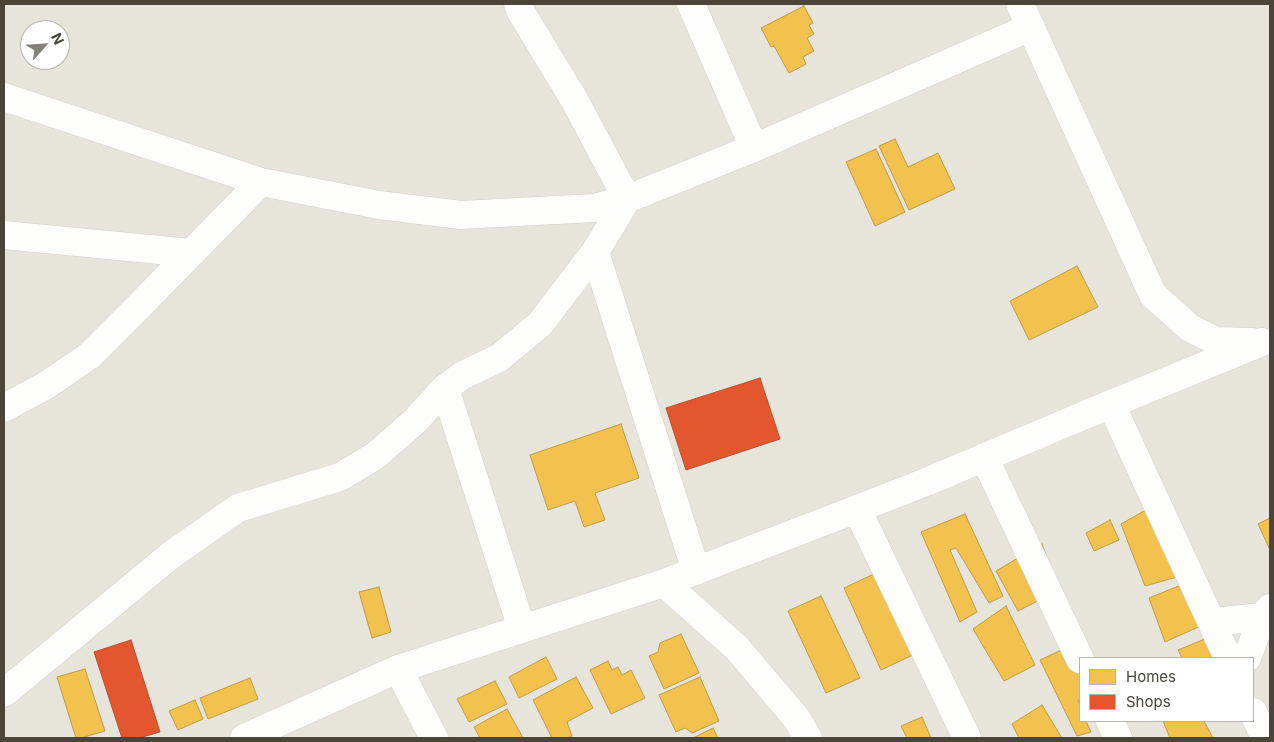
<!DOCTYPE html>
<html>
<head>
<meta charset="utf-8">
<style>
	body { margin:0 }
	#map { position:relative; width:1274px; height:742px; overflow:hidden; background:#f4f2ee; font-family:Inter,sans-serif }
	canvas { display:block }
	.frame { position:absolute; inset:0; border:5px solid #4b4439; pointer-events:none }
	.legend { position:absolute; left:1079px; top:657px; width:175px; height:65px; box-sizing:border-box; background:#fff; border:1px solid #b7b4b0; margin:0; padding:6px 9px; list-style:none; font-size:15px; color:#4b4439 }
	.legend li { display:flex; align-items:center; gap:10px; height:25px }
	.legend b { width:25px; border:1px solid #b7b4b0 }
	.north { position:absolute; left:20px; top:20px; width:50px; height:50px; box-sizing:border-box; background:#fff; border:1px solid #b7b4b0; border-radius:50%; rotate:64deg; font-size:14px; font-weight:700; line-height:20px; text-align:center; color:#4b4439 }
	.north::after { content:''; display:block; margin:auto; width:18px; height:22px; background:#868178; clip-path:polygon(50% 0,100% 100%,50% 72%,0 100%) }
</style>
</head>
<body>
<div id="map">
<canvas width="1274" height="742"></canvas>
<div class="frame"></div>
<ul class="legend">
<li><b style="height:14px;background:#f2c14e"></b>Homes</li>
<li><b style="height:14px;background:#e4572e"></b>Shops</li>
</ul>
<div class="north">N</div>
</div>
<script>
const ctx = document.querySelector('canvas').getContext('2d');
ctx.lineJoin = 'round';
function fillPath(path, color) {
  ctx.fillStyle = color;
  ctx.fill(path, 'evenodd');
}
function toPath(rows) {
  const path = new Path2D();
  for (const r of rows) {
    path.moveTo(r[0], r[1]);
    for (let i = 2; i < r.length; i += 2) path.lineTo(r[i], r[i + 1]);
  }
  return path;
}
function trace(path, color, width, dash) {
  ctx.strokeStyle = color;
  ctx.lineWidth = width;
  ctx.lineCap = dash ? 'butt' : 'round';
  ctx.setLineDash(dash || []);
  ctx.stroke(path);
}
const residential = toPath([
	[4,4,1270,4,1270,738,4,738],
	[30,30,60,30,60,60,30,60],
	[1080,658,1253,658,1253,721,1080,721]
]);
const homes = toPath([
	[804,6,813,23,809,25,814,34,807,38,814,51,803,57,806,64,789,73,774,46,771,47,761,28,804,6],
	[895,139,908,167,938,153,955,189,909,210,879,146,895,139],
	[876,149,905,212,875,226,846,162,876,149],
	[1077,266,1098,307,1029,340,1010,301,1077,266],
	[621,424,639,478,595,493,605,520,584,527,575,501,548,510,530,455,621,424],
	[1167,498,1195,572,1145,586,1121,524,1167,498],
	[965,514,1003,596,989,603,956,548,950,550,977,612,960,622,921,532,965,514],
	[1270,518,1270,550,1258,524,1270,518],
	[1110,520,1119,540,1094,551,1086,533,1110,520],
	[1042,544,1059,590,1018,611,996,571,1042,544],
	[876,573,913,655,881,670,844,588,876,573],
	[1186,583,1205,624,1165,642,1149,598,1186,583],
	[379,587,391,632,372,638,359,592,379,587],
	[821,596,860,678,826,693,788,611,821,596],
	[1006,606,1035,665,1004,681,973,629,1006,606],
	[1222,632,1234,658,1182,658,1178,650,1222,632],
	[681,634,699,673,664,689,649,656,658,652,660,643,681,634],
	[1085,639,1080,658,1080,700,1078,700,1080,705,1080,721,1086,721,1091,732,1077,736,1040,660,1085,639],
	[546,657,557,679,519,698,509,677,546,657],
	[608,661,612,670,618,667,622,675,631,670,645,698,611,714,590,670,608,661],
	[85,669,105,731,81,738,76,738,57,677,85,669],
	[576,677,593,708,567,722,572,736,568,738,552,738,533,700,576,677],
	[700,677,719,721,692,733,685,728,676,732,659,695,700,677],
	[250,678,258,699,208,719,200,698,250,678],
	[495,681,507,704,469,722,457,699,495,681],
	[195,700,203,719,178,730,169,711,195,700],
	[1042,705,1062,738,1019,738,1012,724,1042,705],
	[507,709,523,738,480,738,474,727,507,709],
	[922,717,931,738,907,738,901,726,922,717],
	[1163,721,1204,721,1213,738,1170,738,1163,721],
	[713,728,718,738,693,738,713,728]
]);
const shops = toPath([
	[760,378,780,439,686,470,666,408,760,378],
	[131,640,160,732,139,738,122,738,94,652,131,640]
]);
const minor = toPath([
	[691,4,754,148],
	[1020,4,1153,295,1190,328,1216,341,1252,342],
	[4,97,261,182,379,205,461,215,594,208,627,199,754,148,1031,27],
	[4,235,191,253],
	[595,252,696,571],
	[445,388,522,629],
	[1111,404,1228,658],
	[4,408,45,386,89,356,137,308,261,182],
	[984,457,1080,659],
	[857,509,967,738],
	[664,583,737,648,797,719,808,738],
	[1212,622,1262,617],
	[1247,658,1262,617,1270,608],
	[398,669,434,738],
	[4,693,171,555,238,508,340,477,375,456,415,421,445,388,463,375,499,358,540,324,595,252,627,199,575,101,521,12,518,4],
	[1253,712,1265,738],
	[1110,721,1118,738],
	[244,738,398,669,664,583,857,509,926,482,1111,404,1262,342]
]);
fillPath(residential, '#e7e4dc');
fillPath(homes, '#f2c14e');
trace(homes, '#c09c48', 1);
fillPath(shops, '#e4572e');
trace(shops, '#b65131', 1);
trace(minor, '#d2d0cb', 29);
trace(minor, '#fdfdfc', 28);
</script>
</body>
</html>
